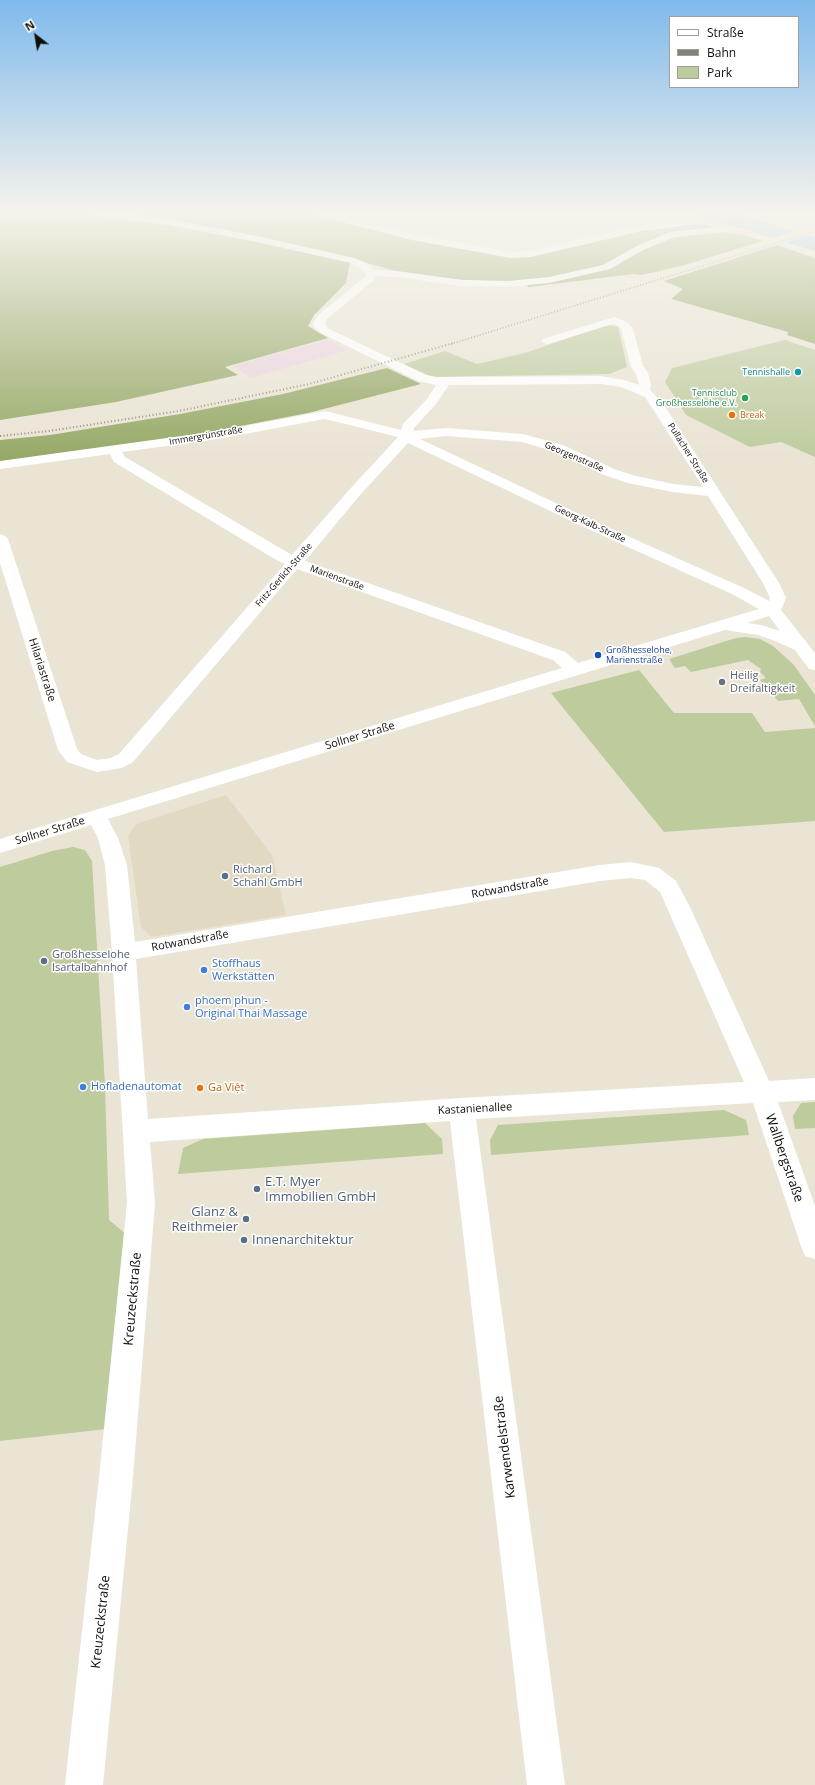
<!DOCTYPE html>
<html>
<head>
<meta charset="utf-8">
<style>
	body { margin:0 }
	#map { position:relative; width:815px; height:1785px; overflow:hidden; background:#eae4d5; font-family:"Open Sans",sans-serif }
	canvas { display:block }
	.legend { position:absolute; left:669px; top:16px; width:130px; height:72px; box-sizing:border-box; background:#fff; border:1px solid #9f9f9d; margin:0; padding:5px 7px; list-style:none; font-size:12px; color:#100e09 }
	.legend li { display:flex; align-items:center; gap:8px; height:20px }
	.legend b { width:20px; border:1px solid #9f9f9d }
	.north { position:absolute; left:16px; top:16px; width:40px; height:40px; -webkit-text-stroke:3px #fff; paint-order:stroke; rotate:329deg; font-size:11px; font-weight:700; line-height:16px; text-align:center; color:#100e09 }
	.north::after { content:''; display:block; margin:auto; width:14px; height:18px; background:#100e09; clip-path:polygon(50% 0,100% 100%,50% 72%,0 100%) }
</style>
</head>
<body>
<div id="map">
<canvas width="815" height="1785"></canvas>
<ul class="legend">
<li><b style="height:5px;background:#fff"></b>Straße</li>
<li><b style="height:5px;background:#858176"></b>Bahn</li>
<li><b style="height:11px;background:#bdcb9d"></b>Park</li>
</ul>
<div class="north">N</div>
</div>
<script>
const ctx = document.querySelector('canvas').getContext('2d');
ctx.lineJoin = 'round';
function fillPath(path, color) {
  ctx.fillStyle = color;
  ctx.fill(path, 'evenodd');
}
function toPath(rows) {
  const path = new Path2D();
  for (const r of rows) {
    path.moveTo(r[0], r[1]);
    for (let i = 2; i < r.length; i += 2) path.lineTo(r[i], r[i + 1]);
  }
  return path;
}
function trace(path, color, width, dash) {
  ctx.strokeStyle = color;
  ctx.lineWidth = width;
  ctx.lineCap = dash ? 'butt' : 'round';
  ctx.setLineDash(dash || []);
  ctx.stroke(path);
}
function write(font, color, halo, rows, align = 'center') {
  ctx.font = font + ' "Open Sans",sans-serif';
  ctx.lineWidth = 3;
  ctx.setLineDash([]);
  ctx.textBaseline = 'middle';
  ctx.strokeStyle = halo;
  ctx.fillStyle = color;
  for (const [text, x, y, turn = 0] of rows) {
    ctx.save();
    ctx.translate(x, y);
    ctx.rotate((+turn || 0) * Math.PI / 180);
    ctx.textAlign = isNaN(turn) ? turn : align;
    if (halo) ctx.strokeText(text, 0, 0);
    ctx.fillText(text, 0, 0);
    ctx.restore();
  }
}
const built = toPath([
	[226,795,272,855,286,915,151,937,141,927,128,836,136,824]
]);
const industrial = toPath([
	[327,340,348,350,251,378,233,366]
]);
const green = toPath([
	[607,325,618,327,627,367,609,374,432,377,404,364,445,351,477,364,525,353],
	[785,340,815,350,815,457,781,442,750,447,686,415,665,382,672,368],
	[745,637,760,639,773,646,794,665,815,695,815,726,799,699,778,701,760,680,766,678,760,672,761,669,748,660,691,672,685,666,675,668,669,659,736,638],
	[639,670,674,713,752,713,765,732,815,728,815,821,664,832,551,693],
	[73,847,85,850,92,861,105,1086,109,1220,127,1235,106,1429,0,1441,0,867,52,851],
	[815,1102,815,1128,795,1129,793,1116,801,1103],
	[724,1110,746,1120,749,1135,491,1155,490,1140,498,1125],
	[425,1123,442,1139,443,1154,178,1174,183,1148,203,1139]
]);
const forest = toPath([
	[0,212,302,212,375,230,507,256,547,253,645,230,690,223,708,225,716,228,716,231,744,235,763,241,685,265,641,275,634,274,529,287,522,282,461,280,403,273,356,260,350,263,346,283,314,315,308,326,328,338,225,367,238,375,116,402,0,420],
	[777,245,815,258,815,344,787,335,788,332,671,299,683,289,664,281],
	[387,368,421,384,308,413,199,434,0,462,0,440,50,435,180,414,283,394]
]);
const water = toPath([
	[681,212,730,212,815,237,815,251,750,231]
]);
const pier = toPath([
	[798,230,812,234,784,243,770,239]
]);
const street = toPath([
	[87,212,116,212,169,219,257,236,354,258,367,263,375,270,397,271,462,280,508,281,549,277,603,265,637,246,670,232,725,226,730,229,725,232,675,237,643,250,610,269,549,283,508,287,462,286,397,277,376,276,374,280,327,319,325,323,327,328,426,375,437,377,601,376,624,380,639,385,636,374,631,367,621,329,619,326,613,324,547,344,541,341,543,339,614,317,627,322,633,329,643,366,648,373,651,385,650,390,662,402,779,583,786,598,781,610,815,653,815,670,809,669,795,650,775,641,758,635,725,630,108,819,118,838,127,865,135,942,600,865,631,862,659,868,676,881,689,905,769,1081,815,1078,815,1100,778,1102,815,1206,815,1259,805,1256,801,1246,753,1103,476,1119,565,1785,527,1785,450,1121,150,1142,155,1203,133,1477,103,1785,65,1785,99,1477,127,1203,112,952,105,865,98,838,91,825,0,853,0,839,562,668,553,660,297,569,133,762,122,768,97,772,67,762,58,750,0,563,0,534,5,536,8,539,77,749,81,754,97,760,111,758,119,754,285,564,273,558,114,462,110,454,0,469,0,461,218,431,325,411,401,430,403,424,427,399,436,385,418,381,319,332,314,327,313,323,318,315,365,277,367,274,359,267,351,263,257,242,169,225,91,215,87,212],
	[601,384,621,387,645,397,703,487,673,484,636,476,614,469,563,445,523,434,446,428,414,431,414,428,436,404,449,385,601,384],
	[325,419,398,437,350,489,292,555,125,457,122,452,218,439,325,419],
	[446,436,522,442,553,451,604,475,628,483,673,492,708,496,763,583,770,598,769,601,744,588,596,522,420,439,446,436],
	[408,443,586,528,732,594,759,609,578,663,565,652,305,561,360,495,408,443],
	[769,616,780,631,761,625,747,623,769,616],
	[631,878,645,880,660,892,744,1082,462,1098,148,1119,136,959,600,881,631,878],
	[306,212,323,212,412,234,511,252,531,251,641,225,698,218,703,221,698,224,641,231,531,257,511,258,412,240,306,212]
]);
const railFar1 = toPath([
	[451,344,815,231]
]);
const rail = toPath([
	[0,436,49,431,179,411,309,384,454,343]
]);
const markers = [
	[798,372,4,"#0f9aa8"],
	[745,398,4,"#2e9e5b"],
	[732,415,4,"#e8710a"],
	[598,655,4,"#1a4fb4"],
	[722,682,4,"#6b7280"],
	[225,876,4,"#5c6f8a"],
	[44,961,4,"#5c6f8a"],
	[204,970,4,"#3f7fe0"],
	[187,1007,4,"#3f7fe0"],
	[83,1087,4,"#3f7fe0"],
	[200,1088,4,"#e8710a"],
	[257,1189,4,"#5c6f8a"],
	[246,1219,4,"#5c6f8a"],
	[244,1240,4,"#5c6f8a"]
];
const farCulturenames = [
	["Tennishalle",790,372]
];
const farLeisurenames = [
	["Tennisclub",737,393],
	["Großhesselohe e.V.",737,403]
];
const farFoodnames = [
	["Break",740,415]
];
const farStreetnames = [
	["Immergrünstraße",206,436,-10],
	["Pullacher Straße",688,453,58],
	["Georgenstraße",574,457,23],
	["Georg-Kalb-Straße",590,524,25],
	["Fritz-Gerlich-Straße",284,575,-49],
	["Marienstraße",337,578,20]
];
const farTransitnames = [
	["Großhesselohe,",606,650],
	["Marienstraße",606,660]
];
const streetNames = [
	["Hilariastraße",42,670,72],
	["Sollner Straße",360,736,-17],
	["Sollner Straße",50,831,-17],
	["Rotwandstraße",510,888,-10],
	["Rotwandstraße",190,941,-10],
	["Kastanienallee",475,1109,-3]
];
const worshipNames = [
	["Heilig",730,676],
	["Dreifaltigkeit",730,689]
];
const serviceNames = [
	["Richard",233,870],
	["Schahl GmbH",233,883],
	["Großhesselohe",52,955],
	["Isartalbahnhof",52,968]
];
const shopNames = [
	["Stoffhaus",212,964],
	["Werkstätten",212,977],
	["phoem phun -",195,1001],
	["Original Thai Massage",195,1014],
	["Hofladenautomat",91,1087]
];
const foodNames = [
	["Ga Việt",208,1088]
];
const nearStreetnames = [
	["Wallbergstraße",784,1158,71],
	["Kreuzeckstraße",133,1299,-85],
	["Karwendelstraße",505,1447,-97],
	["Kreuzeckstraße",101,1622,-84]
];
const nearServicenames = [
	["E.T. Myer",265,1182],
	["Immobilien GmbH",265,1197],
	["Glanz &",238,1212,"right"],
	["Reithmeier",238,1227,"right"],
	["Innenarchitektur",252,1240]
];
fillPath(built, '#e2d9c2');
fillPath(industrial, '#ead3e0');
fillPath(green, '#bdcb9d');
fillPath(forest, '#94a865');
fillPath(water, '#83c4f2');
fillPath(pier, '#eae4d5');
fillPath(street, '#fff');
trace(railFar1, '#858176', 1.5, [1, 2]);
trace(rail, '#858176', 2, [1, 2.5]);
const sky = ctx.createLinearGradient(0, 0, 0, 462);
sky.addColorStop(0, '#7fbaec');
sky.addColorStop(0.46, '#f6f3ec');
sky.addColorStop(1, '#f6f3ec00');
ctx.fillStyle = sky;
ctx.fillRect(0, 0, 815, 462);
for (const [x, y, r, color] of markers) {
  const dot = new Path2D();
  dot.arc(x, y, r, 0, 2 * Math.PI);
  ctx.fillStyle = color;
  ctx.fill(dot);
  trace(dot, '#fff', 1.5);
}
write('9px', '#0d838f', '#fff', farCulturenames, 'right');
write('9px', '#27864d', '#fff', farLeisurenames, 'right');
write('9px', '#c56008', '#fff', farFoodnames, 'left');
write('9px', '#100e09', '#fff', farStreetnames);
write('9px', '#164399', '#fff', farTransitnames, 'left');
write('11px', '#100e09', '#fff', streetNames);
write('11px', '#5b616d', '#fff', worshipNames, 'left');
write('11px', '#4e5e75', '#fff', serviceNames, 'left');
write('11px', '#366cbe', '#fff', shopNames, 'left');
write('11px', '#c56008', '#fff', foodNames, 'left');
write('13px', '#100e09', '#fff', nearStreetnames);
write('13px', '#4e5e75', '#fff', nearServicenames, 'left');
</script>
</body>
</html>
